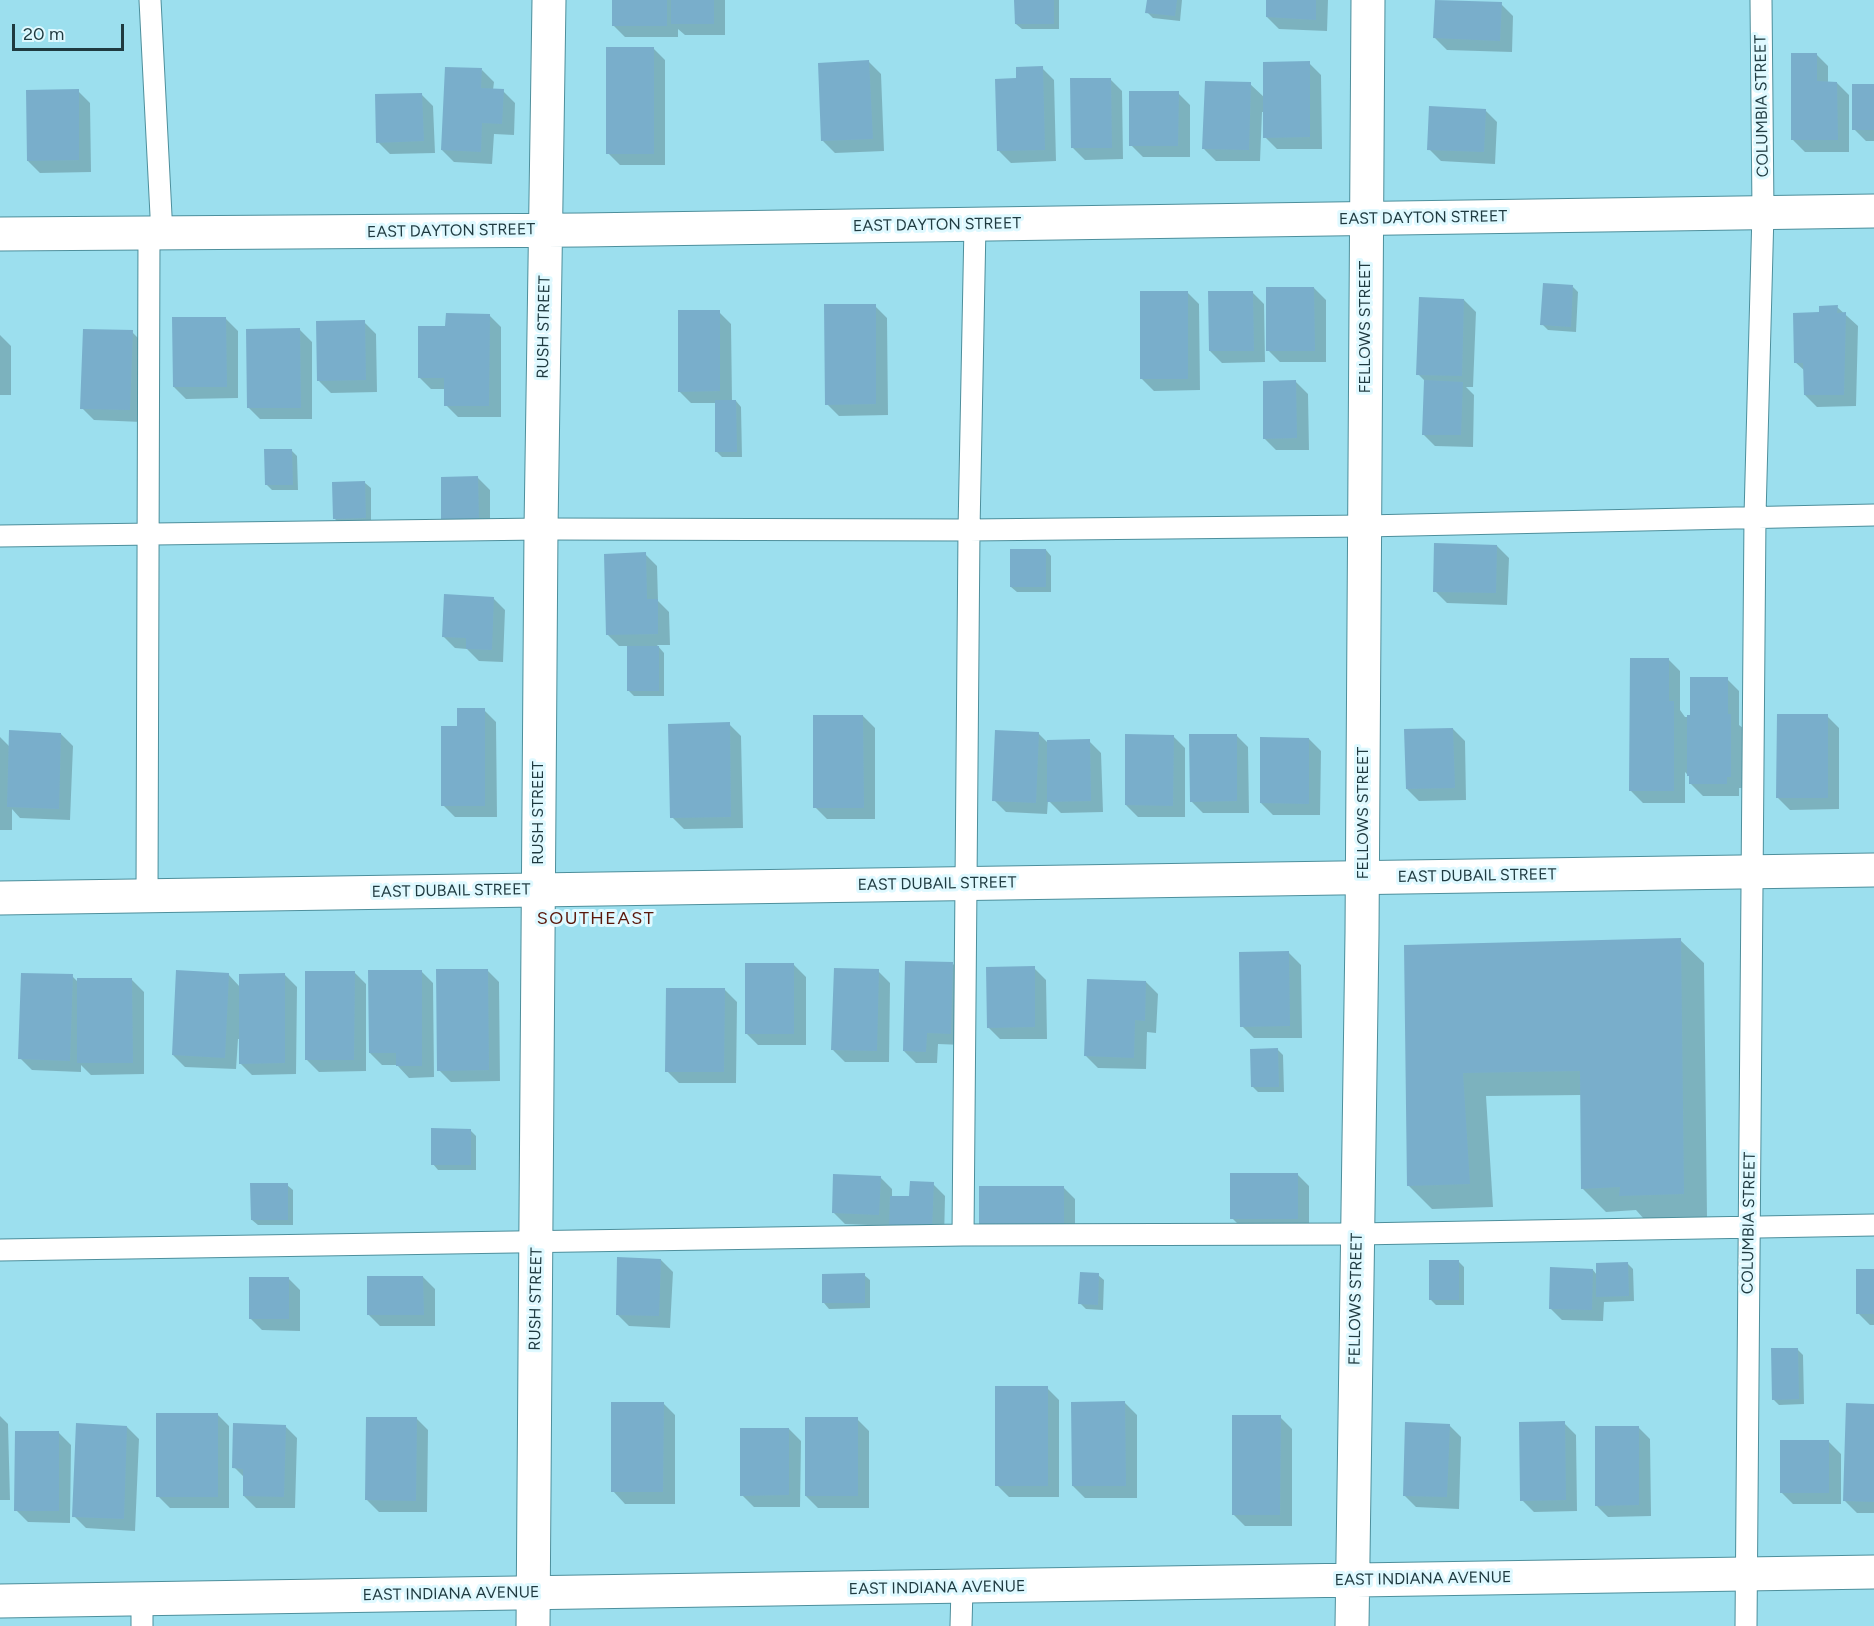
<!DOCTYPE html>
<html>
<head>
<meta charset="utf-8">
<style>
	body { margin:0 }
	#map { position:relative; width:1874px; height:1626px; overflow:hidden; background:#9cdfee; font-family:Figtree,sans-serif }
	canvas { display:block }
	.scale { position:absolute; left:12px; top:24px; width:112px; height:27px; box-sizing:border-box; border:3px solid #1f3a40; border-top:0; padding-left:8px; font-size:18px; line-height:21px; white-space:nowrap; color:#1f3a40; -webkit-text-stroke:4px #dff9ff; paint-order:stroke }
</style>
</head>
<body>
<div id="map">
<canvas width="1874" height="1626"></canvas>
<div class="scale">20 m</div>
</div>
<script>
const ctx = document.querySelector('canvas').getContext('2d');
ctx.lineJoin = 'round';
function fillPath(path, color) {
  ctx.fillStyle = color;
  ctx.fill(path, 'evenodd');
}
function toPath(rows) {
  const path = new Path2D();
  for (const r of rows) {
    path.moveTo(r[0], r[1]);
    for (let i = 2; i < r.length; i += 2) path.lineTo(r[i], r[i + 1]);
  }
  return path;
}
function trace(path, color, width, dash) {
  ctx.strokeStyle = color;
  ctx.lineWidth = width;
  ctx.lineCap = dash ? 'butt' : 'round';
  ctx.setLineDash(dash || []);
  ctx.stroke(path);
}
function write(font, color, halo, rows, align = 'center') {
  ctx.font = font + ' Figtree,sans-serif';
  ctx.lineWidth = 6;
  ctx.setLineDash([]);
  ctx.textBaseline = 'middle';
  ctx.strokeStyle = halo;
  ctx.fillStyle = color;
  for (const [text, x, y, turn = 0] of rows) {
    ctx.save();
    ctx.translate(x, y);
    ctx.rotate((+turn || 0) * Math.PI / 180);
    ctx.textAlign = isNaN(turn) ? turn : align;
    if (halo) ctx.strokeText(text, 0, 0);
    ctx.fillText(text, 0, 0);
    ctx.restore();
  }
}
const shadow = toPath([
	[613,0,725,0,725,35,685,35,678,29,678,37,625,37,613,25],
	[1016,0,1059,0,1059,29,1022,29,1016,24],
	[1148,0,1182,0,1180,21,1153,18,1147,12],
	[1268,0,1328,0,1327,31,1279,29,1267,17],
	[1501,4,1513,16,1512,52,1447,50,1435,38],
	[653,48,665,60,665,165,620,165,608,153],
	[1816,54,1828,66,1828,83,1837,83,1849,95,1849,152,1805,152,1793,140],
	[869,62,881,74,884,151,835,153,823,141],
	[1309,63,1321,75,1322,149,1277,149,1265,137,1265,112,1262,112,1260,161,1216,161,1204,149,1250,84,1265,98],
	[1042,68,1054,80,1056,161,1011,163,999,151,1018,79],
	[482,70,494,82,493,90,503,91,515,103,514,135,494,134,492,164,454,162,442,150],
	[1110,79,1122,91,1123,159,1085,160,1073,148],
	[1874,86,1874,141,1866,141,1854,129],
	[78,91,90,103,91,172,40,173,28,161],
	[1178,93,1190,105,1190,157,1143,157,1131,145],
	[421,94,433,106,435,153,390,154,378,142],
	[1485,110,1497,122,1495,164,1441,161,1429,149],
	[1573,287,1578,292,1576,332,1548,330,1542,324],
	[1314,288,1326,300,1326,362,1280,362,1268,350],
	[1187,292,1199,304,1200,390,1154,391,1142,379],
	[1252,292,1264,304,1265,362,1222,363,1210,351],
	[1464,300,1476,312,1473,387,1466,387,1474,395,1473,447,1435,446,1423,434,1425,381,1418,374],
	[875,306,887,318,888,415,839,416,827,404],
	[1837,307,1858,326,1856,406,1817,407,1805,395,1805,371,1795,362,1821,313],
	[719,312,731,324,732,401,736,401,741,407,742,457,722,457,717,452,716,403,691,403,679,391],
	[489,315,501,327,501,417,458,417,446,405,446,389,431,389,419,377,447,327],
	[226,319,238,331,238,398,186,399,174,387],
	[364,322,376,334,377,392,331,393,319,381],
	[300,330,312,342,312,419,260,419,248,407],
	[132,332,144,344,142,422,94,420,82,408],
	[0,335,11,346,11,395,0,395],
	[1296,382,1308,394,1309,450,1276,450,1264,438],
	[291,450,297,456,298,490,272,490,266,484],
	[478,478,490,490,490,532,455,532],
	[365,483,371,488,371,523,340,524,334,518],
	[1497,546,1509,558,1507,605,1447,603,1435,591],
	[1046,550,1051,556,1051,592,1017,592,1011,587],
	[645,554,657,566,658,601,669,612,670,645,657,645,664,653,664,696,634,696,628,690,628,646,619,646,607,634],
	[493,598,505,610,503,662,479,661,467,649,455,648,443,636],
	[1668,659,1680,671,1680,710,1685,717,1691,717,1727,679,1739,691,1739,725,1743,728,1742,788,1739,788,1739,796,1703,796,1691,784,1691,778,1685,772,1685,803,1643,803,1631,791],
	[484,710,496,722,497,817,455,817,443,805,459,727],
	[863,716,875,728,875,819,827,819,815,807],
	[1827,716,1839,728,1839,809,1790,810,1778,798],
	[729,724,741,736,743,828,684,829,672,817],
	[1453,729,1465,741,1466,800,1419,801,1407,789],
	[1038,733,1047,742,1089,741,1101,753,1103,812,1061,813,1048,800,1047,814,1006,812,994,800],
	[61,734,73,746,70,820,20,818,12,809,12,830,0,830,0,737,10,747],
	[1236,735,1248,747,1249,813,1203,813,1191,801],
	[1173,736,1185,748,1185,817,1138,817,1126,805],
	[1309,739,1321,751,1320,815,1273,815,1261,803],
	[1680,940,1704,963,1707,1217,1644,1219,1636,1210,1606,1212,1582,1188,1581,1095,1486,1096,1493,1207,1432,1209,1408,1185,1406,947],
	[1289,953,1301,965,1302,1038,1254,1038,1242,1026],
	[953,964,965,976,963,1045,938,1044,937,1063,916,1063,904,1051],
	[794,965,806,977,806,1045,758,1045,746,1033],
	[1034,968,1046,980,1047,1039,1000,1039,988,1027],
	[487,970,499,982,500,1081,451,1082,439,1070],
	[421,971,433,983,434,1077,409,1078,397,1065,382,1065,370,1053],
	[878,971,890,983,889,1062,845,1062,833,1050],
	[354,972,366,984,366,1071,319,1072,307,1060],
	[228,974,240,987,285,975,297,987,296,1074,252,1075,240,1063,240,1039,238,1039,236,1069,185,1067,173,1055],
	[72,976,78,982,132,980,144,992,144,1074,91,1075,81,1065,81,1072,32,1070,20,1058],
	[1146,982,1158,994,1156,1033,1147,1032,1146,1069,1098,1068,1086,1056],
	[725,990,737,1002,736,1083,679,1083,667,1071],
	[1277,1049,1283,1055,1284,1092,1258,1092,1253,1087],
	[470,1130,476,1136,476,1170,438,1170,433,1164],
	[1297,1174,1309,1186,1309,1231,1244,1230,1232,1218],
	[880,1177,892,1189,892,1198,911,1198,933,1184,945,1196,944,1241,891,1226,845,1224,833,1212],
	[287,1185,293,1190,293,1225,258,1225,252,1220],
	[1063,1187,1075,1199,1075,1240,992,1239],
	[661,1260,673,1272,670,1328,629,1326,617,1314],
	[1459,1262,1464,1267,1464,1305,1436,1305,1431,1300],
	[1628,1264,1633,1269,1634,1301,1604,1302,1603,1321,1562,1320,1550,1308,1593,1270,1597,1275],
	[1874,1271,1874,1325,1870,1325,1858,1313],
	[864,1275,870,1280,870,1308,829,1309,824,1303],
	[1098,1275,1104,1280,1103,1310,1086,1309,1080,1303],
	[423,1277,435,1289,435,1326,380,1326,368,1314],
	[288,1278,300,1290,300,1331,262,1330,250,1318],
	[1798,1350,1803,1355,1804,1404,1779,1405,1773,1399],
	[1047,1388,1059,1400,1059,1497,1009,1497,997,1485],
	[663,1403,675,1415,675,1504,625,1504,613,1491],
	[1125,1403,1137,1415,1137,1498,1085,1498,1073,1486],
	[1874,1406,1874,1513,1857,1513,1845,1501],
	[217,1414,229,1426,229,1508,170,1508,158,1496],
	[0,1416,8,1424,10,1500,0,1500],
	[1280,1417,1292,1429,1292,1526,1245,1526,1233,1514],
	[416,1418,428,1430,427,1512,379,1512,367,1500],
	[857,1419,869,1431,869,1508,818,1508,806,1496],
	[1564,1423,1576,1435,1577,1511,1534,1512,1522,1500],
	[1449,1425,1461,1437,1459,1509,1416,1507,1404,1495],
	[285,1426,297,1438,295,1508,256,1508,244,1496,245,1478,234,1467],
	[127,1427,139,1439,135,1531,86,1528,74,1516],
	[1638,1427,1650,1439,1651,1516,1608,1517,1596,1505],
	[789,1429,801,1441,800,1507,754,1507,742,1495],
	[59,1433,71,1445,70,1523,28,1522,16,1510],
	[1829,1442,1841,1454,1841,1504,1793,1504,1781,1492]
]);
const building = toPath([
	[612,0,667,0,667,26,612,26],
	[671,0,714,0,714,24,671,24],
	[1014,0,1054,0,1054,24,1015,24],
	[1147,0,1177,0,1175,16,1145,13],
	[1266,0,1316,0,1316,20,1266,17],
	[1435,0,1502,2,1500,41,1433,38],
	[606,47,654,47,654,154,606,154],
	[1791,53,1817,53,1817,81,1837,82,1838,140,1791,140],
	[869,60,873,139,821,141,818,63],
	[1310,61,1310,137,1263,138,1263,62],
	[1043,66,1045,150,997,151,995,79,1016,78,1016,67],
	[445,67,482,68,481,88,504,89,502,124,482,123,481,152,441,150],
	[1070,78,1111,78,1112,148,1071,148],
	[1205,81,1251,82,1249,150,1202,149],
	[1852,84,1874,84,1874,130,1852,130],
	[79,89,79,160,27,161,26,90],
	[1129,91,1179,91,1178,146,1129,146],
	[422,93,424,141,376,143,375,94],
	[1429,106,1486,109,1484,152,1427,150],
	[1543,283,1573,285,1571,327,1540,325],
	[1266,287,1314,287,1315,351,1266,351],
	[1140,291,1188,291,1188,379,1140,379],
	[1208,291,1253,291,1254,351,1209,351],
	[1419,297,1464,299,1462,376,1416,375],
	[824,304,876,304,876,404,825,405],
	[1838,305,1837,313,1846,312,1844,395,1804,395,1803,363,1794,363,1793,313,1819,312,1819,306],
	[678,310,720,310,720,391,678,392],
	[446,313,490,314,489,406,444,406,444,378,418,378,418,326,445,326],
	[172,317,226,317,227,387,173,387],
	[365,320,366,380,317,381,316,321],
	[300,328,301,408,247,408,246,329],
	[83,329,133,330,130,410,80,409],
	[1296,380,1297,438,1263,439,1263,381],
	[1424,380,1463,382,1461,435,1422,435],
	[715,400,736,400,737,452,715,452],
	[264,449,292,449,293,485,265,485],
	[478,476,479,520,441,521,441,477],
	[365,481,366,518,333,519,332,482],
	[1434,543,1497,545,1496,593,1433,592],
	[1010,549,1046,549,1046,587,1010,587],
	[646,552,647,599,658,599,658,634,606,635,604,554],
	[444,594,494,597,492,650,466,649,466,638,442,637],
	[627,646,659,646,659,691,627,691],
	[1630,658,1669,658,1669,701,1674,701,1674,791,1629,791],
	[1690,677,1728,677,1728,714,1731,714,1731,777,1727,777,1727,784,1689,784,1689,776,1687,776,1687,715,1690,715],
	[457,708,485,708,485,806,441,806,441,726,457,726],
	[1777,714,1828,714,1828,798,1776,798],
	[813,715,863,715,864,808,813,808],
	[730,722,731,817,670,818,668,724],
	[1453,728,1455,788,1406,789,1404,729],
	[9,730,61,733,59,809,7,807],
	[995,730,1039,732,1036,803,992,801],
	[1125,734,1174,735,1173,806,1125,805],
	[1189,734,1237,734,1237,801,1190,802],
	[1260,737,1309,738,1309,804,1260,803],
	[1090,739,1091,801,1047,802,1047,740],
	[1681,938,1684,1194,1619,1196,1620,1187,1581,1189,1580,1071,1463,1073,1470,1184,1407,1186,1404,945],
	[1289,951,1290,1026,1240,1027,1239,952],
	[905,961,953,962,951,1034,927,1033,926,1052,903,1051],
	[745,963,794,963,794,1034,745,1034],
	[1035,966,1035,1027,987,1028,986,967],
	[834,968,879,969,877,1051,831,1050],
	[436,969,488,969,489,1070,437,1071],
	[176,970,229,973,225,1058,172,1055],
	[368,970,422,970,422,1066,396,1066,396,1053,369,1053],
	[305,971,355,971,354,1060,305,1060],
	[21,973,73,974,70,1061,18,1059],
	[285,973,285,1063,239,1064,239,974],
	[77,978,132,978,133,1063,77,1063],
	[1087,979,1146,981,1145,1021,1135,1020,1134,1058,1084,1056],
	[666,988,725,988,724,1072,665,1072],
	[1278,1048,1279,1087,1251,1087,1250,1049],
	[431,1128,471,1129,471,1165,431,1165],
	[1230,1173,1298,1173,1298,1219,1230,1219],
	[833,1174,881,1176,879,1215,832,1213],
	[910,1181,934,1182,932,1230,889,1228,890,1196,909,1196],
	[250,1183,288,1183,288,1220,251,1220],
	[979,1186,1064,1186,1064,1228,979,1228],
	[617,1257,661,1259,659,1316,616,1315],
	[1429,1260,1459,1260,1459,1300,1429,1300],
	[1628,1262,1629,1296,1596,1297,1596,1263],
	[1550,1267,1593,1269,1592,1310,1549,1309],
	[1856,1269,1874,1269,1874,1314,1856,1314],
	[1080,1272,1099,1273,1098,1305,1078,1304],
	[865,1273,865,1303,822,1303,822,1274],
	[367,1276,423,1276,424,1315,367,1315],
	[249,1277,289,1277,289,1319,249,1319],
	[1771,1348,1798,1348,1799,1399,1772,1400],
	[995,1386,1048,1386,1048,1486,995,1486],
	[1125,1401,1126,1486,1072,1486,1071,1402],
	[611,1402,664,1402,663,1492,611,1492],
	[1846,1403,1874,1404,1874,1502,1843,1501],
	[156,1413,218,1413,218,1497,156,1497],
	[1232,1415,1281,1415,1280,1515,1232,1515],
	[366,1417,417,1417,416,1501,365,1500],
	[805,1417,858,1417,858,1496,805,1496],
	[1565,1421,1566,1500,1520,1501,1519,1422],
	[1405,1422,1450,1424,1447,1497,1403,1496],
	[76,1423,127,1426,124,1519,72,1517],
	[233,1423,286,1425,284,1497,243,1496,243,1469,232,1468],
	[1595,1426,1639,1426,1639,1505,1595,1506],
	[740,1428,789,1428,789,1495,740,1496],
	[15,1431,59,1431,59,1511,14,1511],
	[1780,1440,1829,1440,1829,1493,1780,1493]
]);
const lane = toPath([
	[150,0,162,235],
	[0,536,541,529,969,530,1365,526,1874,515],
	[147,896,149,235],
	[963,1235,969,530,975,225],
	[0,1250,963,1235,1357,1234,1874,1225],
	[142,1626,142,1600],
	[961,1626,962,1588],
	[1746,1626,1755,516,1763,212,1761,0]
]);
const street = toPath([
	[0,234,582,230,1874,211],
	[0,898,1874,870],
	[533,1626,541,529,549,0]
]);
const secondary = toPath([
	[0,1601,1874,1572],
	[1352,1626,1362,933,1368,0]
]);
const streetNames = [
	["COLUMBIA STREET",1762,106,-91],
	["EAST DAYTON STREET",1423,218,-1],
	["EAST DAYTON STREET",937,225,-1],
	["EAST DAYTON STREET",451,231,-1],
	["RUSH STREET",544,327,-89],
	["FELLOWS STREET",1365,327,-90],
	["RUSH STREET",538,813,-90],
	["FELLOWS STREET",1363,813,-90],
	["EAST DUBAIL STREET",1477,876,-1],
	["EAST DUBAIL STREET",937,884,-1],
	["EAST DUBAIL STREET",451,891,-1],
	["COLUMBIA STREET",1749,1223,-89],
	["RUSH STREET",536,1299,-89],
	["FELLOWS STREET",1356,1299,-89],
	["EAST INDIANA AVENUE",1423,1579,-1],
	["EAST INDIANA AVENUE",937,1588,-1],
	["EAST INDIANA AVENUE",451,1594,-1]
];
const neighbourhoodNames = [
	["SOUTHEAST",596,919]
];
fillPath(shadow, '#0003');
fillPath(building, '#79aecb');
trace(lane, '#4d8f9c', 23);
trace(street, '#4d8f9c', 35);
trace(secondary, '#4d8f9c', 35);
trace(lane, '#fff', 21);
trace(street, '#fff', 33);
trace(secondary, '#fff', 33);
write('16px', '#1f3a40', '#dff9ff', streetNames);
ctx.letterSpacing = '1.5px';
write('18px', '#5a170a', '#dff9ff', neighbourhoodNames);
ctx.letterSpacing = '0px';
</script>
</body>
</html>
